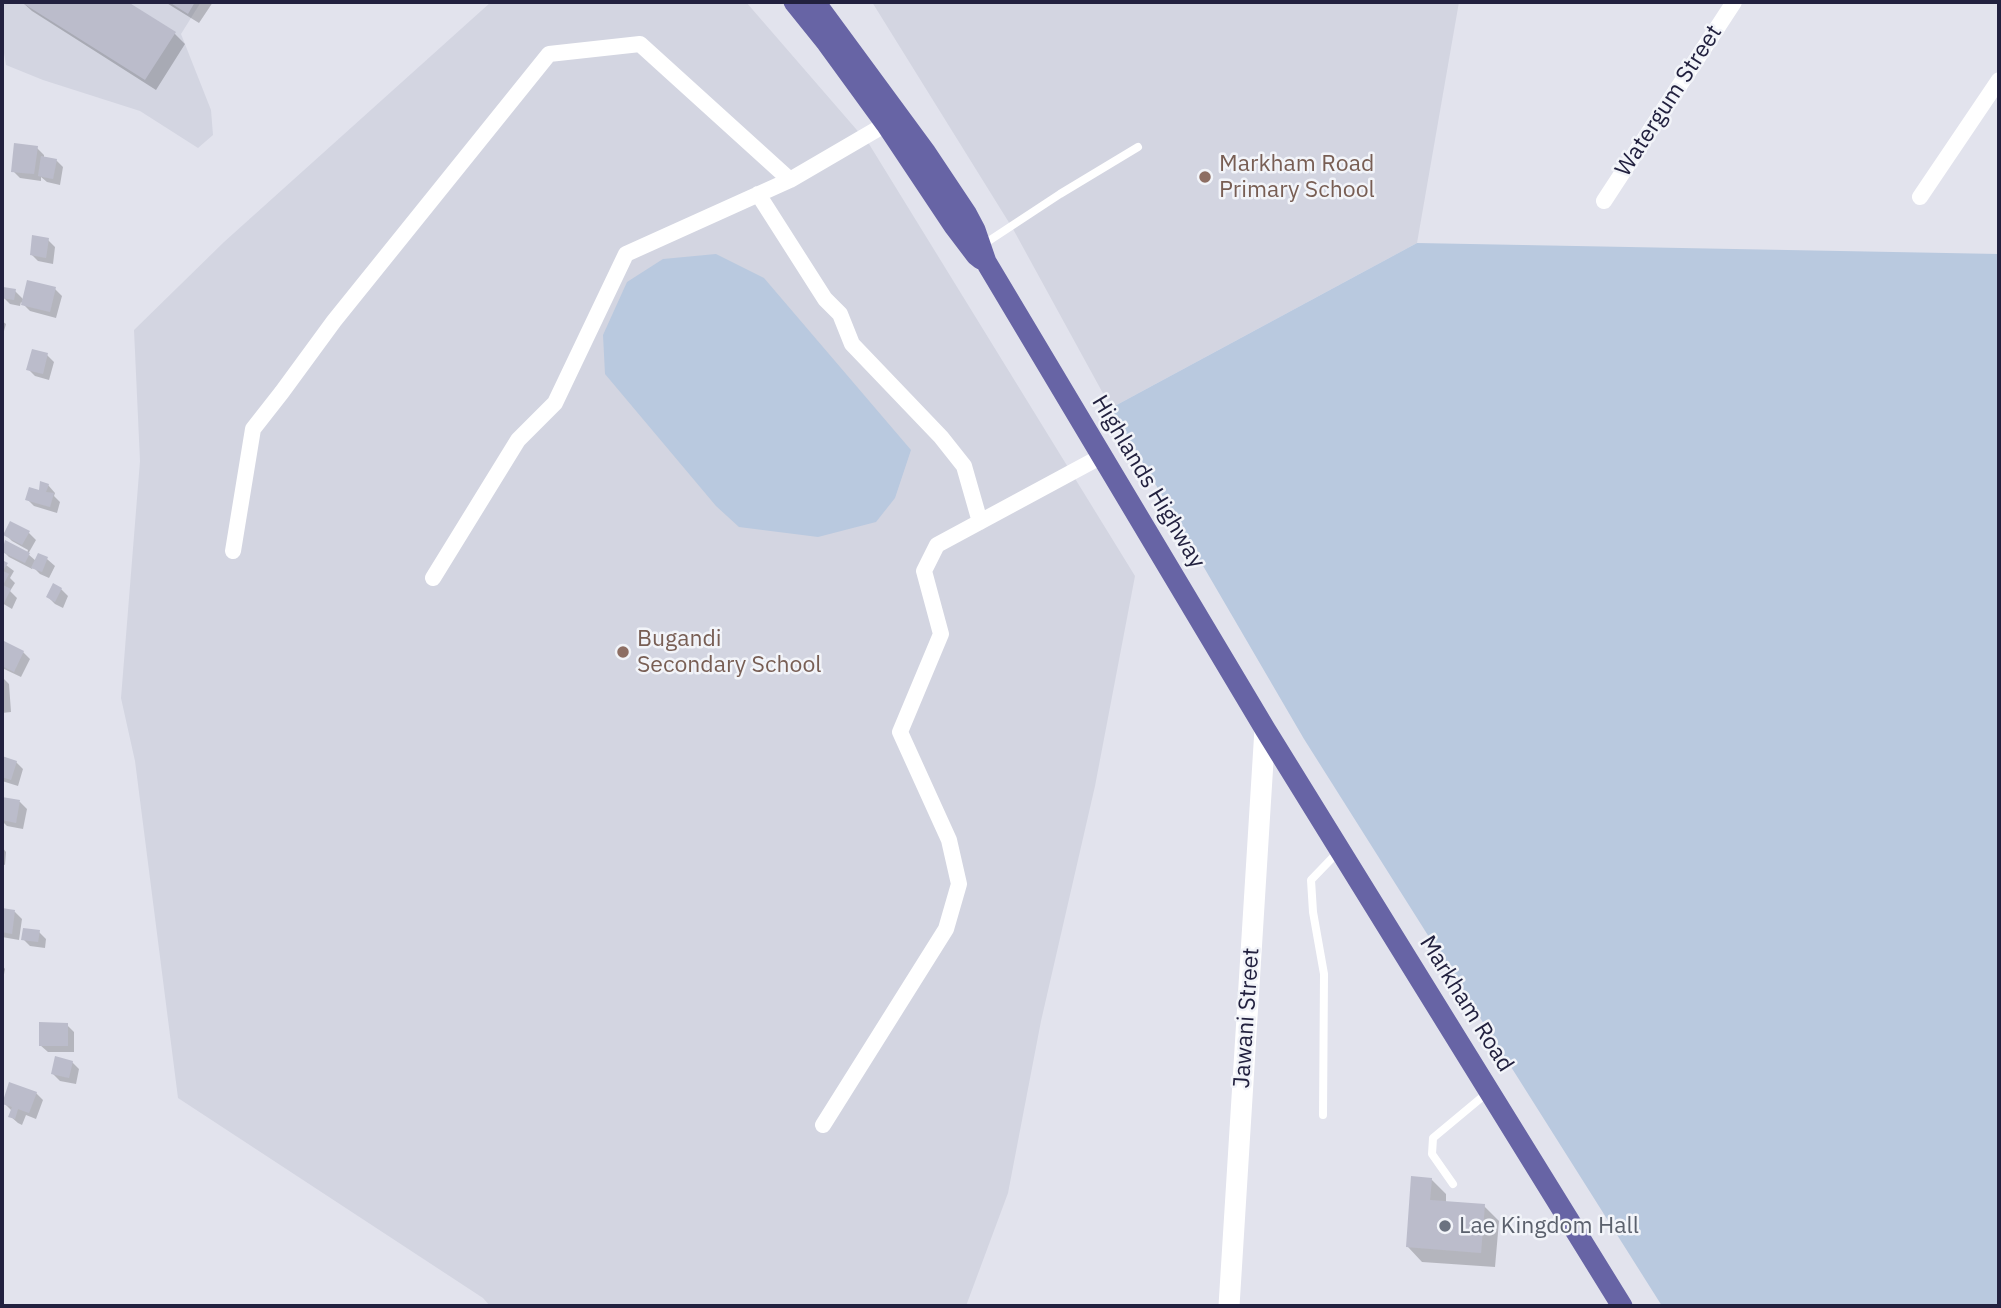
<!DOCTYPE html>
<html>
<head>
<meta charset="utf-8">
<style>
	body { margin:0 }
	#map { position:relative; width:2001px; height:1308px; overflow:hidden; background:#e2e3ed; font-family:"IBM Plex Sans",sans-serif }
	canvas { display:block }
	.frame { position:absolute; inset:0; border:4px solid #22213f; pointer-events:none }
</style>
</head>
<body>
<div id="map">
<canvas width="2001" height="1308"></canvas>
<div class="frame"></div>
</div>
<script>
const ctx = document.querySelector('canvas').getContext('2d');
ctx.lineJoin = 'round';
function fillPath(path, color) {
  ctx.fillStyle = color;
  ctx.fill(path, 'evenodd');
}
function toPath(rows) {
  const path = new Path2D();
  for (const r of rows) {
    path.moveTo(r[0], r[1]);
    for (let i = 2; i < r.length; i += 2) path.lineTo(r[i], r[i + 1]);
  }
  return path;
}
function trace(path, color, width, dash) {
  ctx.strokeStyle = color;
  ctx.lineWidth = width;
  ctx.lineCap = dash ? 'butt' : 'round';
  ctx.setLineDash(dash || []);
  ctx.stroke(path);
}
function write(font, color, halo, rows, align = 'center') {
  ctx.font = font + ' "IBM Plex Sans",sans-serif';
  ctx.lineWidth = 5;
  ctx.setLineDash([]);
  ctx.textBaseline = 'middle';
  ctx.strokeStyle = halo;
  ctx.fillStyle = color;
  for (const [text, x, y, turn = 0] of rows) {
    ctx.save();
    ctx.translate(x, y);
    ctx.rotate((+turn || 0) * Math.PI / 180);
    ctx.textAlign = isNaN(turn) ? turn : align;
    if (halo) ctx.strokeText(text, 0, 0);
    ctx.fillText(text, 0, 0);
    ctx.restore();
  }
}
const built = toPath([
	[2,2,201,2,181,34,211,110,213,135,198,148,140,111,43,80,6,65,2,41],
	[491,2,746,2,869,144,1135,576,1095,786,1041,1021,1008,1193,966,1306,490,1306,483,1298,178,1098,135,761,121,698,140,461,134,330,224,242],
	[872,2,1459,2,1417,243,1111,408,1013,229]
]);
const green = toPath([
	[1417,243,1999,254,1999,1306,1662,1306,1304,739,1111,408],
	[716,254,764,278,911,450,895,498,876,522,818,537,739,527,716,506,605,374,603,335,627,282,663,259]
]);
const shadow = toPath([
	[22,2,124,2,175,34,185,44,156,90,32,11],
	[165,2,213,2,199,23],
	[37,148,44,155,44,158,56,160,63,167,60,185,47,182,41,177,41,181,20,178,13,171],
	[48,240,55,247,53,264,38,261,31,254],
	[55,289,62,296,56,318,30,311,21,302,20,306,10,304,3,297,15,291,24,300],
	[2,321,6,324,2,338],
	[47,355,54,362,49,380,35,376,28,369],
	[48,485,55,493,54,496,60,502,57,513,34,506,27,499],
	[29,533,36,540,28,554,36,561,39,555,47,559,55,566,49,578,40,574,33,567,32,569,9,557,2,550,6,543,27,553,28,550,12,541,5,534],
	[2,562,14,571,10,578,15,583,10,591,17,598,12,609,2,603,2,593,4,594,5,591,2,589],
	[61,589,68,596,63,608,55,604,48,597],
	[2,642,23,652,30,659,21,677,2,668],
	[2,677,9,684,11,712,2,713],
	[2,758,16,762,23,769,18,786,2,781],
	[3,799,20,802,27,809,23,829,7,826,2,821],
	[2,847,6,852,5,865,2,864],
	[2,910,15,912,22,919,19,940,2,937],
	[39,932,46,939,45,948,30,946,23,939],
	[2,965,5,969,3,980,2,980],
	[67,1025,74,1032,74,1052,48,1052,40,1045],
	[72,1062,79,1069,76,1084,60,1081,53,1074],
	[36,1093,43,1100,36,1119,26,1115,22,1125,18,1123,10,1116,12,1111,4,1103],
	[1431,1179,1446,1194,1446,1203,1484,1206,1499,1221,1495,1267,1422,1262,1408,1247]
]);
const building = toPath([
	[21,2,128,2,176,32,145,80],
	[169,2,195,2,188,14],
	[14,143,38,146,34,174,11,172],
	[41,156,57,159,53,179,38,176],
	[32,235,49,238,46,258,30,255],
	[27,280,56,287,50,312,21,305],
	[3,287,16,289,14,300,2,298],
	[32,349,48,353,43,374,26,370],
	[40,481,49,484,46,492,54,493,50,507,25,500,29,487,39,490],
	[10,521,30,531,22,545,3,535],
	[5,540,30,553,25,563,2,552],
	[38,553,48,557,42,572,31,568],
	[2,560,8,563,3,571,9,574,3,585,11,589,4,603,2,602],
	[53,583,62,588,55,602,46,597],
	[2,640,24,651,14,672,2,666],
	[2,756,17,761,11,780,2,777],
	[2,797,20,800,16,823,2,820],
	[2,908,15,910,12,934,2,932],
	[23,928,40,930,38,942,21,940],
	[39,1022,68,1023,68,1046,39,1046],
	[55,1056,73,1061,69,1078,51,1074],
	[9,1082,37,1092,29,1113,18,1109,15,1119,8,1117,12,1107,2,1104],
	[1411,1176,1432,1178,1430,1200,1485,1204,1481,1253,1406,1247]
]);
const lane = toPath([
	[981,246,1060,194,1138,147],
	[1323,1115,1324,974,1313,912,1311,880,1338,852],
	[1453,1184,1432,1154,1433,1138,1487,1093]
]);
const street = toPath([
	[758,194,825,299,840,314,852,344,941,437,964,466,980,522],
	[1920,197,1999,80],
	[1604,201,1734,2],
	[233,551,253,429,282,392,334,321,549,54,640,44,790,180],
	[433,578,518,440,555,403,626,254,790,180,886,124],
	[823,1125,946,929,959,884,949,840,900,732,941,634,924,571,937,545,1102,456]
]);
const secondary = toPath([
	[1229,1306,1265,729]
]);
const primary = toPath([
	[794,2,827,43,886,124,954,226,976,255,981,259],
	[815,2,926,153,966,213,975,230,986,262,1265,729,1622,1306]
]);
const markers = [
	[1205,177,7,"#8d6e63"],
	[623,652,7,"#8d6e63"],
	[1445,1226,7,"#6b7280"]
];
const streetNames = [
	["Watergum Street",1669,101,-57],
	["Highlands Highway",1148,482,59],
	["Markham Road",1466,1004,58],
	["Jawani Street",1247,1018,-86]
];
const educationNames = [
	["Markham Road",1219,164],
	["Primary School",1219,190],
	["Bugandi",637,639],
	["Secondary School",637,665]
];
const worshipNames = [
	["Lae Kingdom Hall",1459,1226]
];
fillPath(built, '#d3d5e1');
fillPath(green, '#b9c9df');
fillPath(shadow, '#0003');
fillPath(building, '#bbbccb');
trace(lane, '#fff', 8);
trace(street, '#fff', 16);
trace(secondary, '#fff', 21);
trace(primary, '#6764a5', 21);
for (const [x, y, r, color] of markers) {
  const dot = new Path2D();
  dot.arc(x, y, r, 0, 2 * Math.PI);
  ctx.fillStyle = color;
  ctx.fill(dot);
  trace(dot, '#f2f4f9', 2.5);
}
write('23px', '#22213f', '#f2f4f9', streetNames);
write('23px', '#785e54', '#f2f4f9', educationNames, 'left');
write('23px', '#5b616d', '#f2f4f9', worshipNames, 'left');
</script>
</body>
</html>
